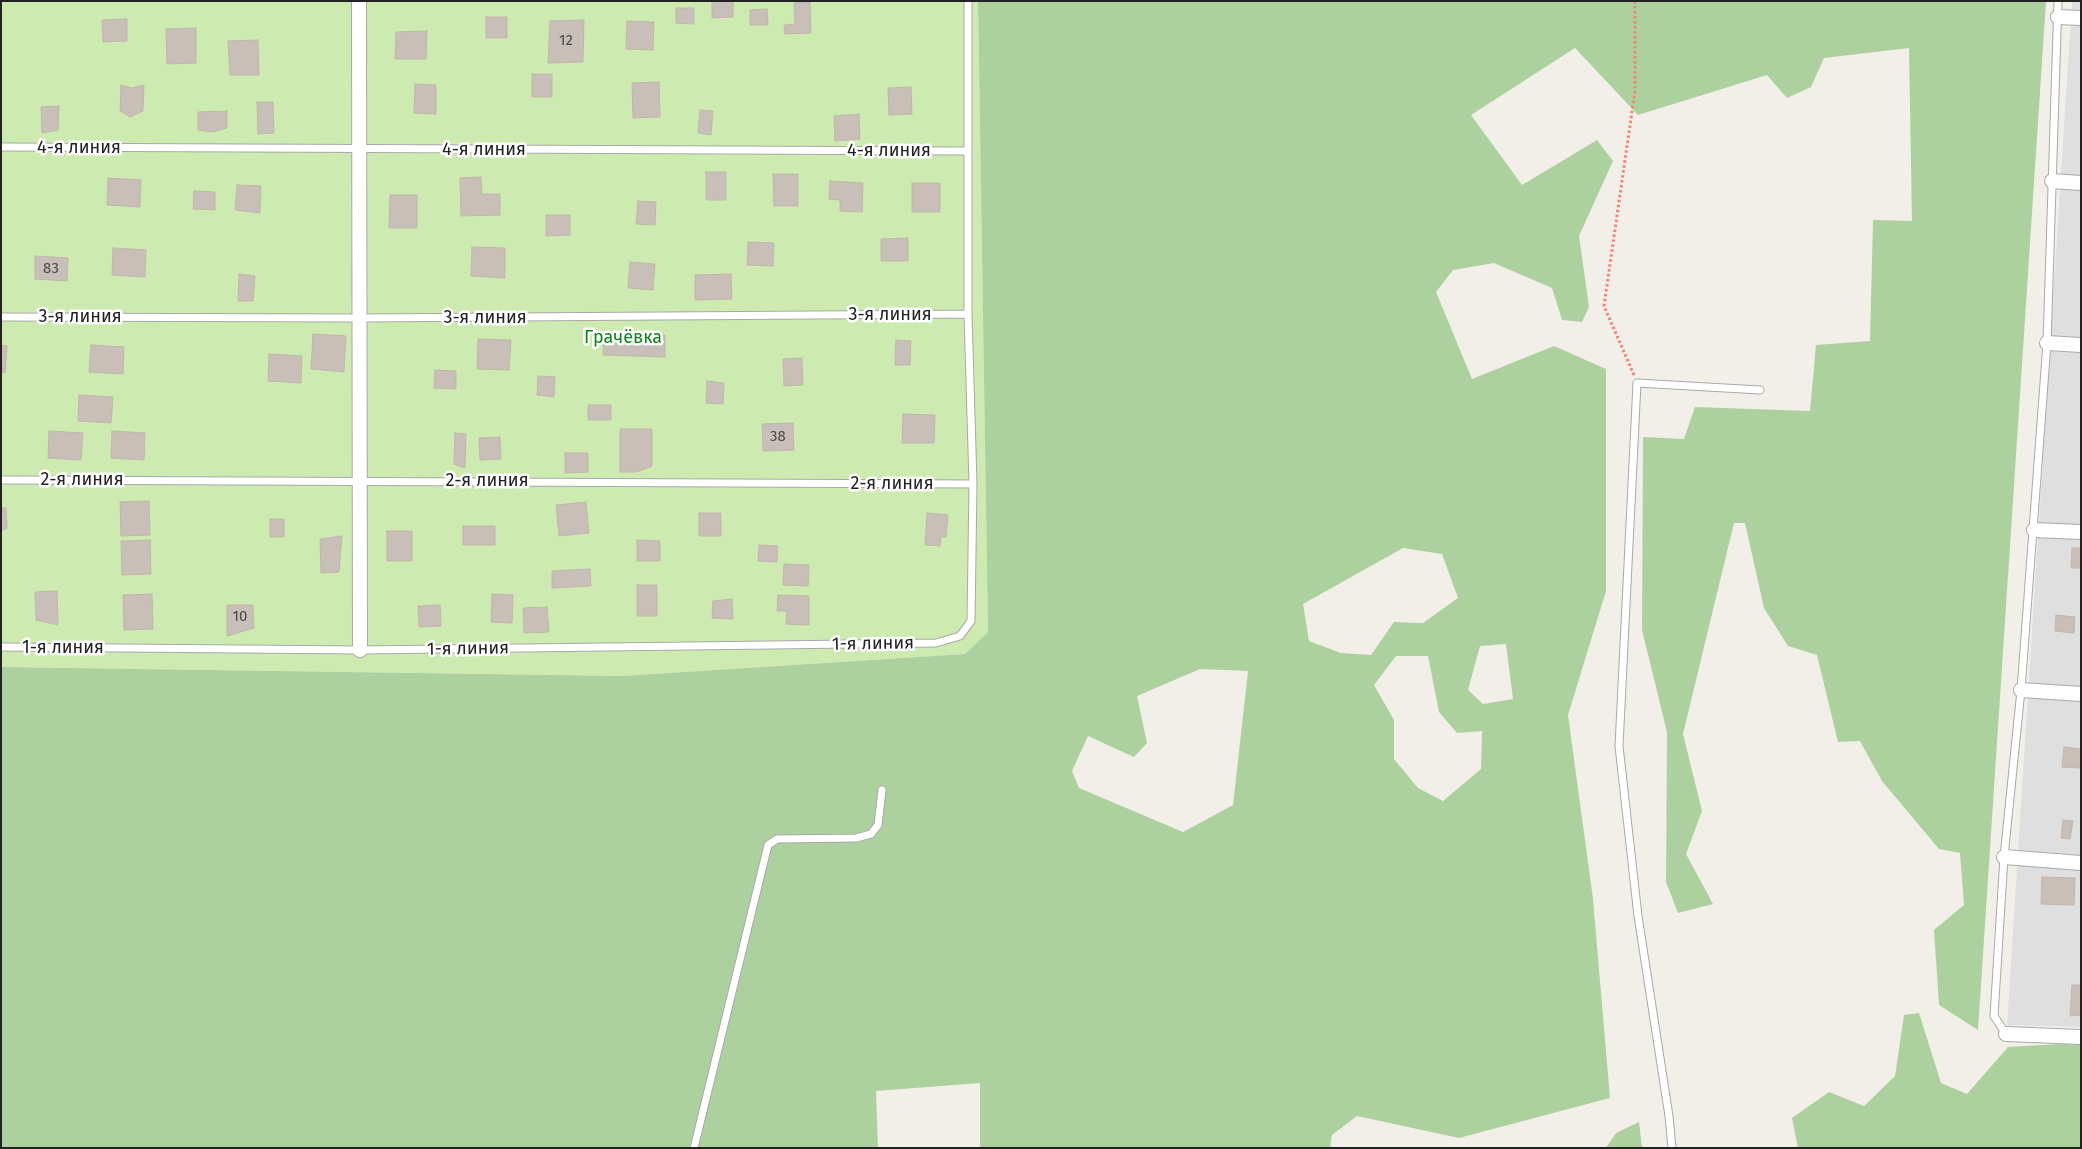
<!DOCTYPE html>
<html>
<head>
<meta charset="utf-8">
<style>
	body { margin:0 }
	#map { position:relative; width:2082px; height:1149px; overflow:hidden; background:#f2efe9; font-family:"Fira Sans",sans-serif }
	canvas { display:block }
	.frame { position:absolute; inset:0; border:2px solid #222; pointer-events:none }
</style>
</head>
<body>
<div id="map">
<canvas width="2082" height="1149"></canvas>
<div class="frame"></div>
</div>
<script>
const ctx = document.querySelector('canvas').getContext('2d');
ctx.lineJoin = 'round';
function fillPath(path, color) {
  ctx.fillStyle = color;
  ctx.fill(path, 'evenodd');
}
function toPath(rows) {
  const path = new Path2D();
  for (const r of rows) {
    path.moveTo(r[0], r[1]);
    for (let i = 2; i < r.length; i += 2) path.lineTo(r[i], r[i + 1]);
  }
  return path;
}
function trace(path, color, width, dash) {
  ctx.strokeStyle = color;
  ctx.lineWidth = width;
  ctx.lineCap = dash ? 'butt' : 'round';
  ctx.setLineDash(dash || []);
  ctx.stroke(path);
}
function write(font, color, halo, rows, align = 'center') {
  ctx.font = font + ' "Fira Sans",sans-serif';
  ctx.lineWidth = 5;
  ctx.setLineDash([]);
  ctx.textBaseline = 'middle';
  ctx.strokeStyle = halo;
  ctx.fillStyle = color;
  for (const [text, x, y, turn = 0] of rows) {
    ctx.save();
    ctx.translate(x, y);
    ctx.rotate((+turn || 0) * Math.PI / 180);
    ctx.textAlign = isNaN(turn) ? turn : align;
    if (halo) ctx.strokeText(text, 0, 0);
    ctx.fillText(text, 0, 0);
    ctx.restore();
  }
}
const residential = toPath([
	[2072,1,2081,1,2081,1027,2007,1025]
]);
const grass = toPath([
	[1,1,978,1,988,632,965,654,622,676,1,667]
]);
const forest = toPath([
	[978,1,2046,1,1978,1030,1939,1005,1934,930,1964,905,1960,853,1939,849,1882,781,1860,741,1838,742,1817,655,1788,646,1764,608,1745,523,1734,523,1683,734,1702,811,1686,854,1713,904,1678,913,1666,882,1667,732,1642,630,1643,437,1684,439,1695,407,1810,411,1816,345,1870,341,1873,220,1912,221,1909,48,1824,58,1811,87,1787,98,1767,75,1638,115,1575,48,1471,115,1522,185,1597,140,1613,161,1579,236,1589,307,1582,322,1562,320,1552,288,1494,263,1453,270,1436,292,1472,379,1554,346,1606,369,1606,591,1568,715,1593,899,1610,1098,1459,1138,1357,1116,1332,1135,1330,1148,980,1148,980,1083,876,1091,878,1148,1,1148,1,667,622,676,965,654,988,632],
	[1403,548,1442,554,1458,598,1423,623,1394,622,1371,655,1341,653,1309,641,1303,604],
	[1506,644,1513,699,1483,704,1468,690,1480,646],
	[1396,656,1428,656,1439,712,1457,733,1482,731,1481,769,1443,801,1418,788,1394,759,1394,720,1374,685],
	[1200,669,1248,671,1233,805,1183,832,1079,788,1072,771,1088,736,1134,757,1147,743,1137,696],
	[1919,1013,1941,1083,1967,1094,2008,1047,2060,1044,2081,1045,2081,1148,1798,1148,1792,1118,1829,1092,1864,1106,1895,1076,1904,1015],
	[1639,1122,1642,1148,1606,1148,1616,1133]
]);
const building = toPath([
	[712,1,733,1,733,17,712,18,712,1],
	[810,2,811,33,785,34,784,25,795,24,794,3,810,2],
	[676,8,694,8,694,24,676,23,676,8],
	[767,9,768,25,750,25,750,10,767,9],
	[486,17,507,17,507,38,486,38,486,17],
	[127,19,127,41,103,42,102,20,127,19],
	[584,20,583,62,548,63,550,21,584,20],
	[627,21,654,22,653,50,626,49,627,21],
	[196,28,196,63,167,64,166,29,196,28],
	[427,31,426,59,395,59,396,32,427,31],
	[258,40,259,75,230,75,228,41,258,40],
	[532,74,552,74,552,97,532,97,532,74],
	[659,82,660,117,633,118,632,83,659,82],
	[415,84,436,85,436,114,414,113,415,84],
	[121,85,132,88,144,85,143,111,130,117,120,111,121,85],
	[911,87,912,114,889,115,888,88,911,87],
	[257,102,273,102,274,133,258,134,257,102],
	[59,106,58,130,42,133,41,107,59,106],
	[700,110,713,111,711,135,698,133,700,110],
	[227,111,227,128,213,132,198,130,198,112,227,111],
	[859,114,860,139,835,141,834,116,859,114],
	[706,172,726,172,726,200,706,200,706,172],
	[773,174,798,174,798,206,774,206,773,174],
	[481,177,482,194,500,194,500,215,461,216,460,178,481,177],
	[108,178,141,180,140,207,107,205,108,178],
	[830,181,863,183,862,212,840,211,840,200,829,199,830,181],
	[912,183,940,183,940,212,912,212,912,183],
	[237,185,261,186,260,213,235,210,237,185],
	[194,191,215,192,215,210,193,209,194,191],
	[390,195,417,195,417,228,389,228,390,195],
	[638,201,656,202,655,225,636,224,638,201],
	[546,215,570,215,570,235,546,236,546,215],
	[908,238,908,261,881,261,881,239,908,238],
	[748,242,774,243,773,266,747,265,748,242],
	[472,247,505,248,505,278,471,276,472,247],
	[113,248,146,250,145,277,112,275,113,248],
	[35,256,68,258,67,281,35,279,35,256],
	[630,262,655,264,653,290,628,288,630,262],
	[239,274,255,276,253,301,238,301,239,274],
	[731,274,732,299,695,300,695,275,731,274],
	[604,333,665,335,665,357,603,355,604,333],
	[313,334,346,336,344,372,311,369,313,334],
	[478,339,511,340,509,370,477,369,478,339],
	[896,340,911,341,910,365,895,365,896,340],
	[1,345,7,346,5,373,1,372,1,345],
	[91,345,124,347,123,374,89,372,91,345],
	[269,354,302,356,301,383,268,381,269,354],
	[802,358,803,385,784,386,783,359,802,358],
	[435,370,456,371,456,389,434,388,435,370],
	[538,376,555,377,554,397,537,395,538,376],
	[707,381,724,383,723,404,706,403,707,381],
	[79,395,113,397,111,423,78,421,79,395],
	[588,405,611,405,611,420,588,420,588,405],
	[903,414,935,415,934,443,902,443,903,414],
	[793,423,794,450,763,451,762,424,793,423],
	[620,429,652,429,652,466,637,472,620,472,620,429],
	[49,431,83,433,81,460,48,458,49,431],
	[112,431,145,433,144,460,111,458,112,431],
	[455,433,466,434,465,468,454,464,455,433],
	[500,437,501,459,480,460,479,438,500,437],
	[565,453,588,453,588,472,565,473,565,453],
	[149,501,150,535,121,536,120,502,149,501],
	[586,502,589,533,559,536,556,505,586,502],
	[1,508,6,508,7,528,1,531,1,508],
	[699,513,721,513,721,536,699,536,699,513],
	[927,513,948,515,946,537,941,537,940,546,925,545,927,513],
	[270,519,284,519,284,537,270,537,270,519],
	[463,526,495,526,495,545,463,545,463,526],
	[387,531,412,531,412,561,387,561,387,531],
	[342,536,339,572,321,573,320,539,342,536],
	[150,540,151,574,122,575,121,541,150,540],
	[637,540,660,541,660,561,637,561,637,540],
	[759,545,778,546,777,562,758,561,759,545],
	[2072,548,2081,548,2081,568,2071,568,2072,548],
	[784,564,809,565,808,586,783,585,784,564],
	[590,569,591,586,552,588,552,571,590,569],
	[637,585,657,585,657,616,637,616,637,585],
	[57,591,58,625,36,620,35,592,57,591],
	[152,594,153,629,124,630,123,595,152,594],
	[492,594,513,595,512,623,491,622,492,594],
	[778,595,809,596,809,625,786,624,787,611,777,611,778,595],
	[732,599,733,619,712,618,713,601,732,599],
	[227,605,253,605,254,628,227,636,227,605],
	[440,605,441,626,419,627,418,606,440,605],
	[547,607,549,632,524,633,523,608,547,607],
	[2056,615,2075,617,2074,633,2055,631,2056,615],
	[2064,747,2081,749,2080,768,2062,767,2064,747],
	[2063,820,2073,821,2070,839,2061,838,2063,820],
	[2042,877,2075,878,2074,905,2041,904,2042,877],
	[2072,985,2081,985,2081,1015,2070,1016,2072,985]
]);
const path = toPath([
	[1634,375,1604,306,1635,91,1635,1]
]);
const lane = toPath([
	[1,147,968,151],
	[1,317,359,318,968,314],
	[1,480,973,484],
	[1,647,360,650,936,643,960,636,971,621,973,484,968,314,968,1],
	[2006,1034,1994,1016,2004,857,2021,690,2047,343,2058,1],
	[694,1148,768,845,777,839,856,838,871,834,878,825,882,790],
	[1672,1148,1669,1116,1638,916,1619,746,1637,383,1760,390]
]);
const street = toPath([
	[359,1,360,650],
	[2058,17,2081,18],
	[2052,181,2081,183],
	[2047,343,2081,345],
	[2034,530,2081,532],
	[2021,690,2081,694],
	[2004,857,2081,863],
	[2006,1034,2081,1037]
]);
const numberNames = [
	["12",566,41],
	["83",51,269],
	["38",778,437],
	["10",240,617]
];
const streetNames = [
	["4-я линия",79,148],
	["4-я линия",484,150],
	["4-я линия",889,151],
	["3-я линия",890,315],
	["3-я линия",80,317],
	["3-я линия",485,318],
	["2-я линия",82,480],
	["2-я линия",487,481],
	["2-я линия",892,484],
	["1-я линия",873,644,-1],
	["1-я линия",63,648],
	["1-я линия",468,649,-1]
];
const parkNames = [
	["Грачёвка",623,338]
];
fillPath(residential, '#e0dfdf');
fillPath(grass, '#cdebb0');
fillPath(forest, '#add19e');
fillPath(building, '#c7bfb8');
trace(building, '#c4b6ab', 1);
trace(lane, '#a9a9a9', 9);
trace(street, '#a9a9a9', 16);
trace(path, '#fa8072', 3, [2.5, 2.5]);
trace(lane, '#fff', 7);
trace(street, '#fff', 14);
write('15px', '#4b4948', null, numberNames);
write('18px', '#222', '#fff', streetNames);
write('18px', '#0c8416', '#fff', parkNames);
</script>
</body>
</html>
